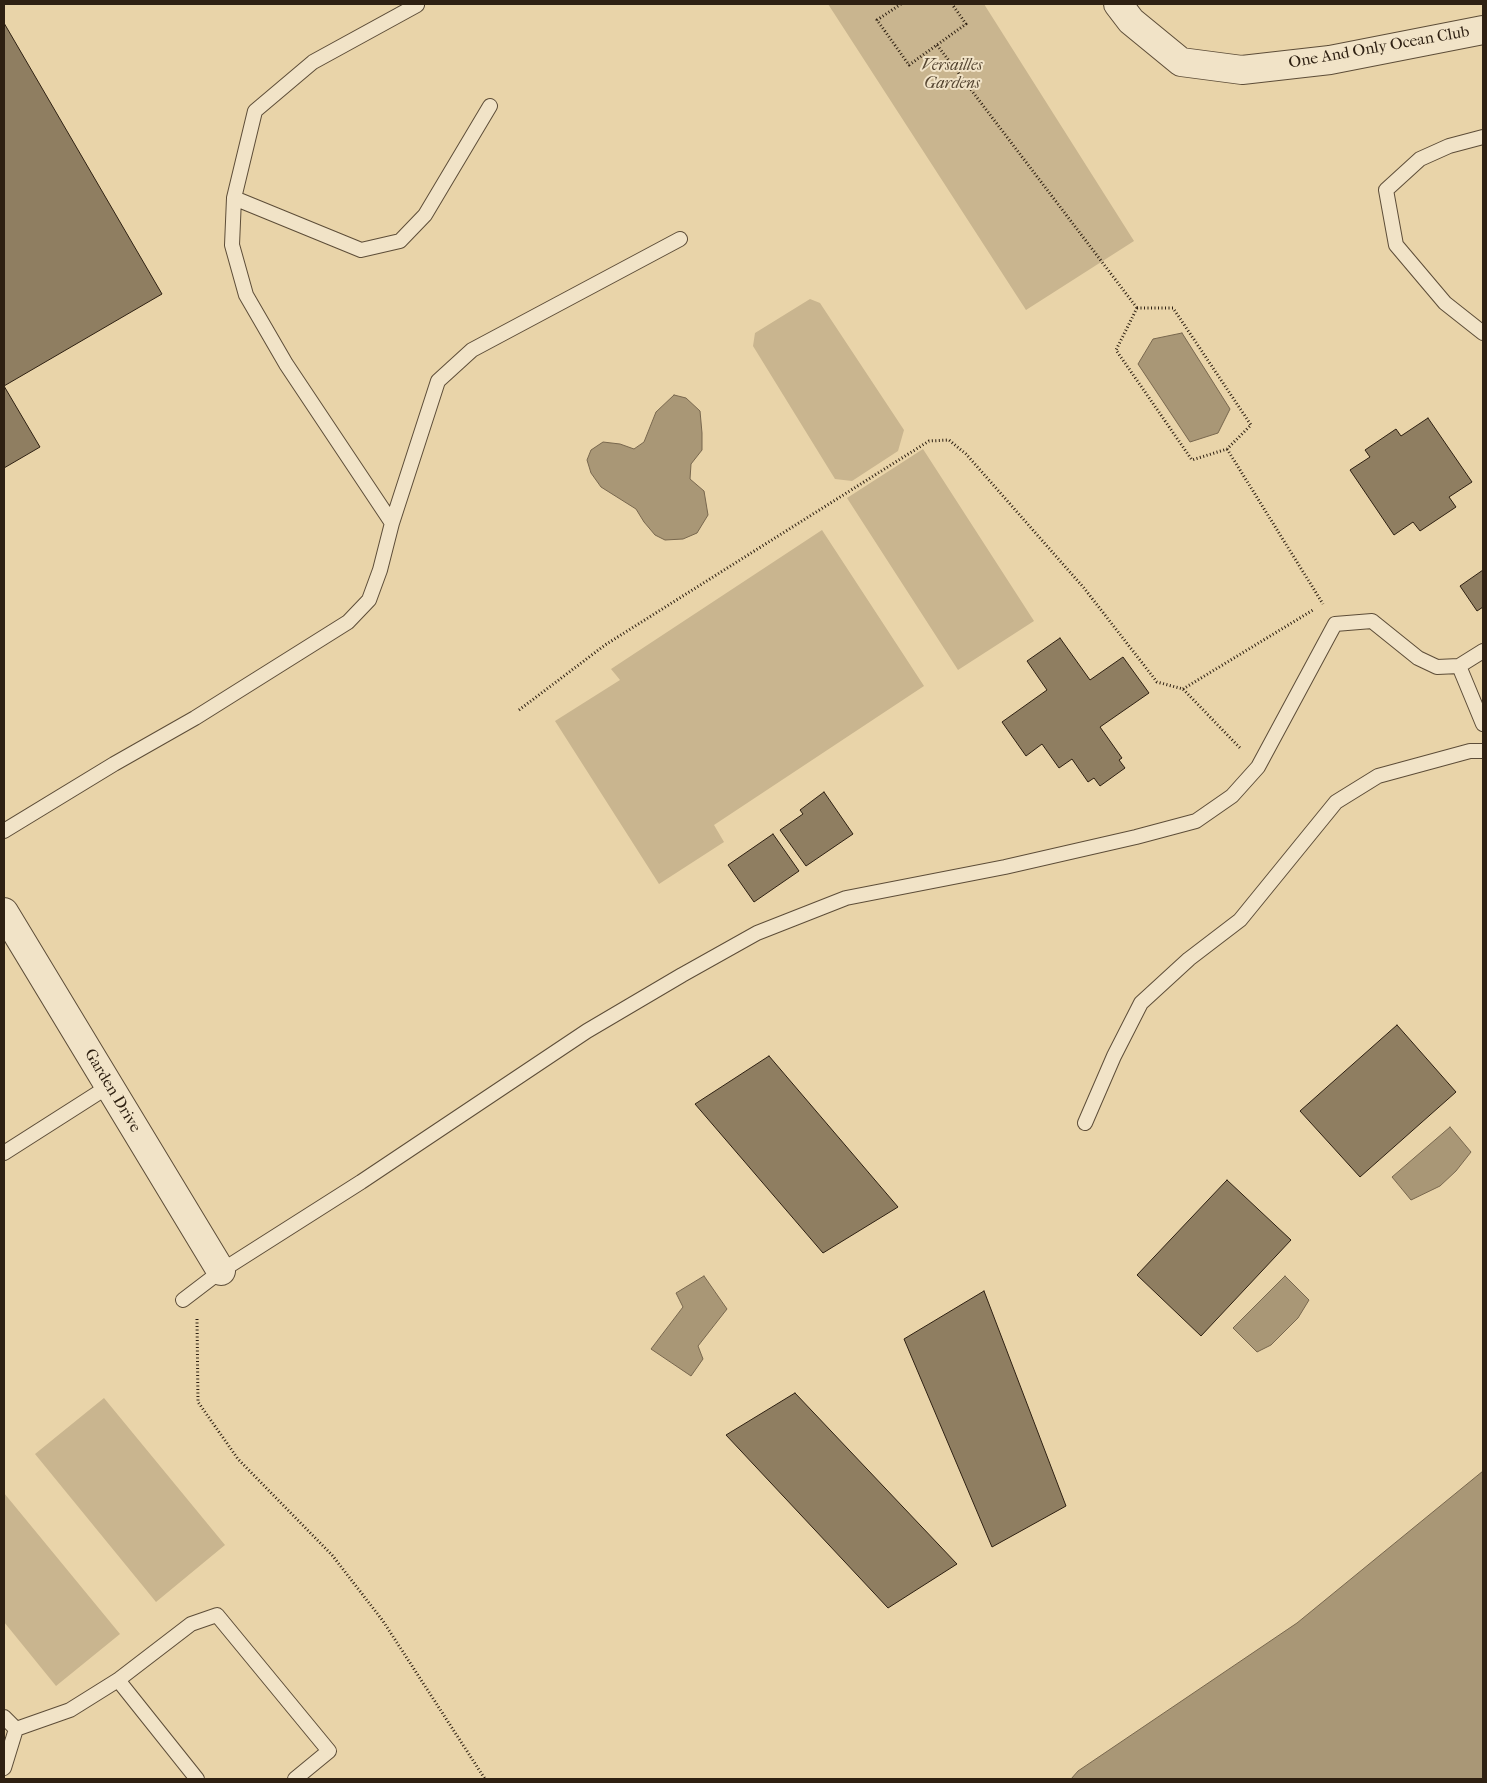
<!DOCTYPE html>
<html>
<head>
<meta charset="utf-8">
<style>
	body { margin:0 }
	#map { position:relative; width:1487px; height:1783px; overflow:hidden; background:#e9d4a9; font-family:"IM FELL French Canon",serif }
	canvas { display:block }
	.frame { position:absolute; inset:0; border:5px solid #2e2012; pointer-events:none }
</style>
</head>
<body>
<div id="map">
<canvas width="1487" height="1783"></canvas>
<div class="frame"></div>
</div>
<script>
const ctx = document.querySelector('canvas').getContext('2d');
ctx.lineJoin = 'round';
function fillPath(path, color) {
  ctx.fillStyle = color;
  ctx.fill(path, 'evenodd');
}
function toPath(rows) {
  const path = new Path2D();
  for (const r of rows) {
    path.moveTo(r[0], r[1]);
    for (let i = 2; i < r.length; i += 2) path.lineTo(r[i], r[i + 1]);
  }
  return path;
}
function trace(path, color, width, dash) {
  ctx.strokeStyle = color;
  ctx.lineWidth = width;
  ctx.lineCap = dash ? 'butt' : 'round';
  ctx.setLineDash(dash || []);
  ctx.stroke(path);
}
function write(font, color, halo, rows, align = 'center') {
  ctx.font = font + ' "IM FELL French Canon",serif';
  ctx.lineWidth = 4;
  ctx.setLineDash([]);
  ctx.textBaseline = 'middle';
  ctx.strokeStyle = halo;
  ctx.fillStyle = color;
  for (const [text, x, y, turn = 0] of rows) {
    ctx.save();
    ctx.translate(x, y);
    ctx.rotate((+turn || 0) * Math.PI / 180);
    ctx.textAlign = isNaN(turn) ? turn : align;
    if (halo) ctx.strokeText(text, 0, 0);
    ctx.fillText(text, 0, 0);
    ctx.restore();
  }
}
const green = toPath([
	[828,4,984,4,1134,241,1026,310],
	[810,299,820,303,904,430,898,451,852,481,835,479,753,346,755,333],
	[923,449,1034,621,958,670,847,498],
	[822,530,924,686,714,825,724,842,659,884,555,721,620,680,611,669],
	[104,1398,225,1545,156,1602,35,1454],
	[4,1493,120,1634,56,1686,4,1622]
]);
const water = toPath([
	[1182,333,1230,409,1218,433,1190,442,1138,364,1153,339,1182,333],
	[674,395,686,398,700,411,702,433,702,450,691,464,690,479,704,491,708,515,697,533,683,539,665,540,655,535,644,522,636,509,601,487,591,473,587,460,591,450,603,442,620,444,634,449,644,442,656,412,674,395],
	[1450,1127,1471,1152,1456,1171,1440,1186,1411,1200,1392,1177,1450,1127],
	[704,1276,727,1309,698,1346,703,1359,691,1376,651,1349,683,1307,676,1293,704,1276],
	[1285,1276,1309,1300,1298,1318,1271,1345,1257,1352,1233,1328,1285,1276],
	[1483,1471,1483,1779,1071,1779,1078,1771,1297,1623,1483,1471]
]);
const building = toPath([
	[4,23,162,294,4,386,40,447,4,468,4,23],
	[1428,418,1472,482,1449,497,1456,507,1420,531,1413,522,1394,535,1350,470,1370,457,1365,450,1396,429,1401,436,1428,418],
	[1483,570,1483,607,1477,611,1460,586,1483,570],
	[1060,638,1090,680,1123,657,1149,693,1100,727,1122,758,1119,760,1125,768,1100,786,1094,778,1088,782,1072,759,1059,768,1042,744,1026,756,1002,722,1047,690,1027,661,1060,638],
	[824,792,853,834,806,866,780,830,803,814,800,810,824,792],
	[773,834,799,871,754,902,728,865,773,834],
	[1397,1025,1456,1092,1360,1177,1300,1111,1397,1025],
	[769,1056,898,1207,823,1253,695,1104,769,1056],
	[1227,1180,1291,1240,1201,1336,1137,1275,1227,1180],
	[984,1291,1066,1506,992,1547,904,1339,984,1291],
	[795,1393,957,1564,888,1608,726,1435,795,1393]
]);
const path = toPath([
	[901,4,877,20,909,65,966,24,952,4],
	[937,45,1137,308],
	[1137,308,1173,308,1251,425,1227,449,1192,460,1116,350,1137,308],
	[1227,449,1323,604],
	[1183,689,1313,610],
	[519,710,605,645,929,441,949,440,966,454,1084,588,1157,682,1183,689,1240,748],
	[197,1319,198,1402,238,1459,332,1555,383,1621,485,1779]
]);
const lane = toPath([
	[1483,137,1449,146,1420,159,1386,190,1396,245,1445,303,1483,333],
	[234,198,361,250,400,241,425,215,490,106],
	[392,523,286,364,246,295,232,245,234,198,255,111,313,62,417,5],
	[1459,666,1483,724],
	[4,831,114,764,195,718,348,622,369,600,380,570,392,523,438,381,472,350,680,239],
	[1085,1123,1114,1056,1141,1003,1189,959,1240,920,1336,802,1378,776,1470,751,1483,751],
	[4,1153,109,1086],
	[183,1300,221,1271,361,1182,587,1031,682,975,757,933,846,898,1005,867,1136,837,1196,821,1232,796,1258,767,1335,624,1372,621,1418,658,1437,667,1459,666,1483,651],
	[118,1680,197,1779],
	[4,1717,16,1729],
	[4,1768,16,1729,70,1710,118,1680,191,1624,217,1615,329,1751,295,1779]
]);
const street = toPath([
	[1118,4,1131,21,1181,62,1242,70,1330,60,1483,30],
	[4,912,221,1271]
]);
const streetNames = [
	["One And Only Ocean Club",1379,48,-10],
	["Garden Drive",112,1091,59]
];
const parkNames = [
	["Versailles",952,66],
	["Gardens",952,84]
];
fillPath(green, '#c9b58f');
fillPath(water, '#a99776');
trace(water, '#78674e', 1);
fillPath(building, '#8f7e61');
trace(building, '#2e2012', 1);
trace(lane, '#5d4d38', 16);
trace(street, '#5d4d38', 30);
trace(path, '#2e2012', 3, [1, 2.5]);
trace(lane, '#f1e3c7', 14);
trace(street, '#f1e3c7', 28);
write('16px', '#2e2012', '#f1e3c7', streetNames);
write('italic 16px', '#554531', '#f1e3c7', parkNames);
</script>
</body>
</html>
